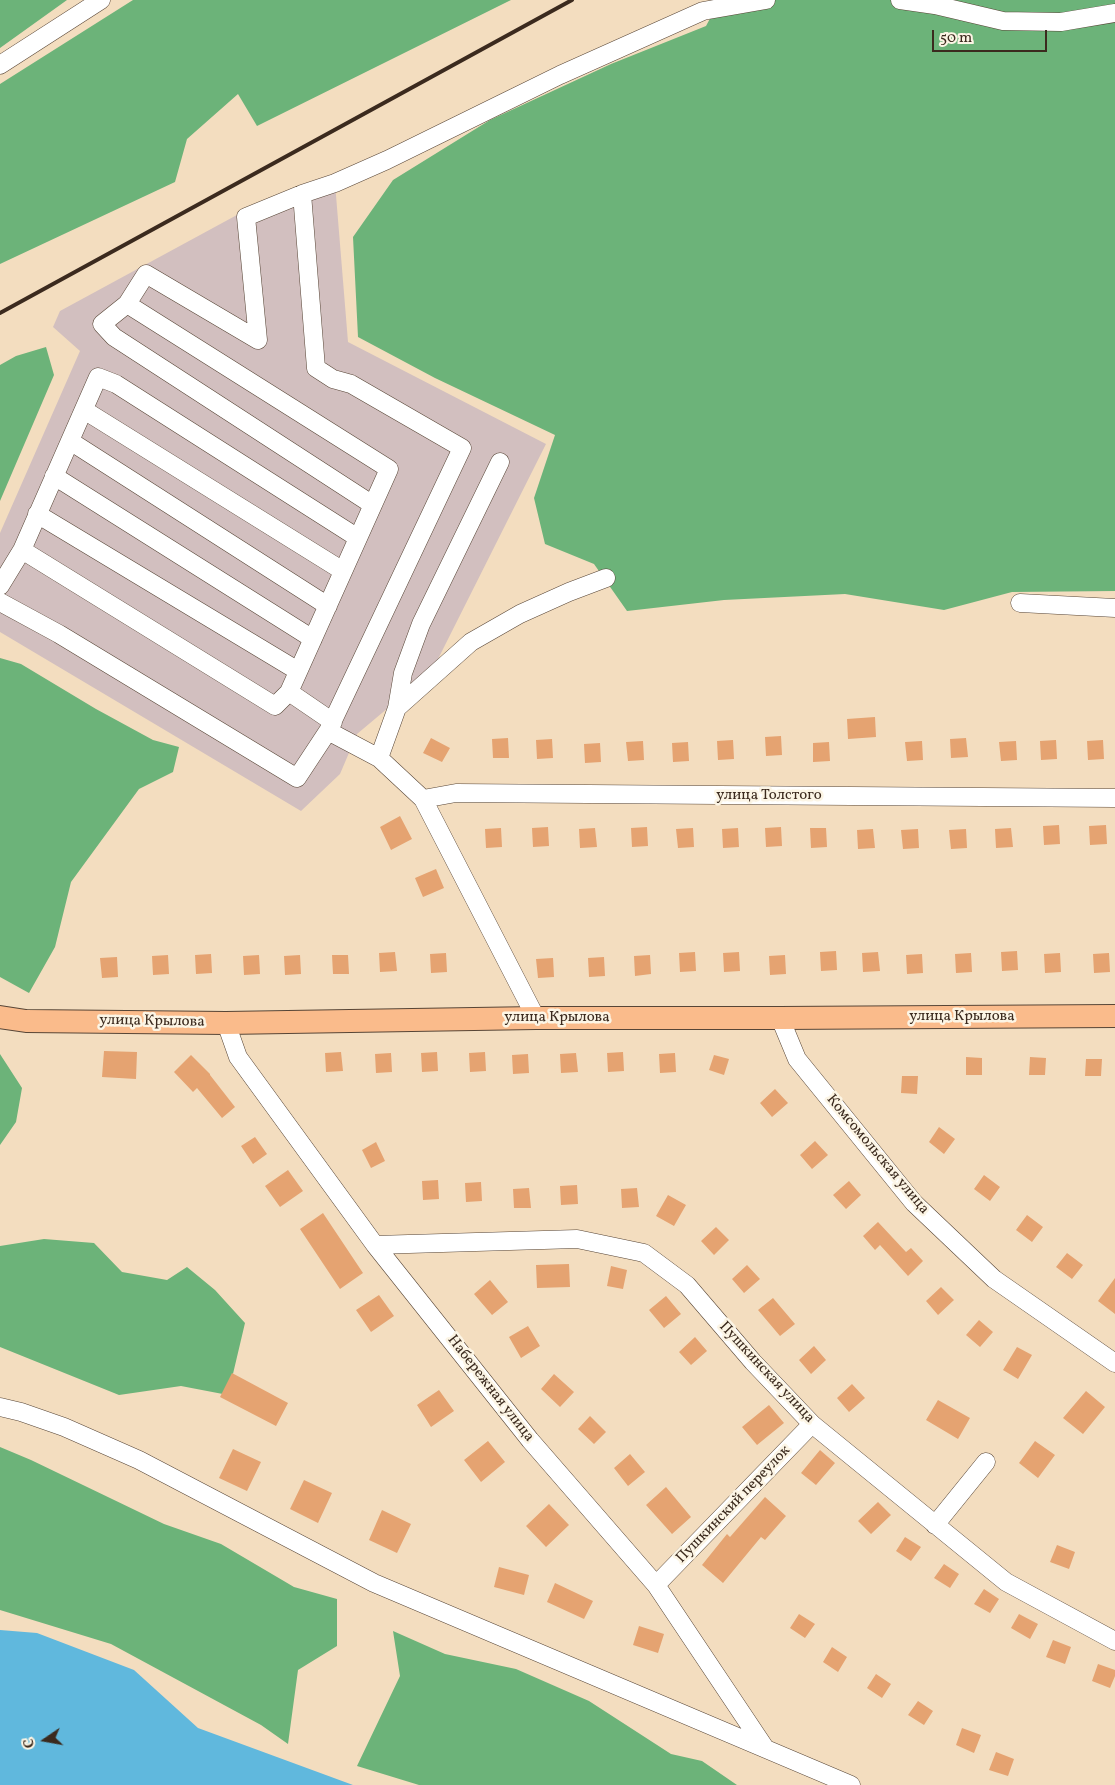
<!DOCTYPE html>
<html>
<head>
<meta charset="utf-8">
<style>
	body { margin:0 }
	#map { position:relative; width:1115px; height:1785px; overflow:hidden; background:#f3ddbf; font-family:Vollkorn,serif }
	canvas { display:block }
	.north { position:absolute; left:20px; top:1715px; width:50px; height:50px; -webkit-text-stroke:4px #fcf5e5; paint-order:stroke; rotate:258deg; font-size:14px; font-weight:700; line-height:20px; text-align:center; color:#3b2a1e }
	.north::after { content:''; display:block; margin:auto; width:18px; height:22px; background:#3b2a1e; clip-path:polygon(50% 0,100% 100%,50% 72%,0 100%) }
	.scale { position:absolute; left:932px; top:30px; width:115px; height:22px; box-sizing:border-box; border:2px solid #3b2a1e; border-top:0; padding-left:6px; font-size:15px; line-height:18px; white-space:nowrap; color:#3b2a1e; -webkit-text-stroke:4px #fcf5e5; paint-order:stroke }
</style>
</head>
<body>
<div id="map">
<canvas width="1115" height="1785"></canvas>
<div class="north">С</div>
<div class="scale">50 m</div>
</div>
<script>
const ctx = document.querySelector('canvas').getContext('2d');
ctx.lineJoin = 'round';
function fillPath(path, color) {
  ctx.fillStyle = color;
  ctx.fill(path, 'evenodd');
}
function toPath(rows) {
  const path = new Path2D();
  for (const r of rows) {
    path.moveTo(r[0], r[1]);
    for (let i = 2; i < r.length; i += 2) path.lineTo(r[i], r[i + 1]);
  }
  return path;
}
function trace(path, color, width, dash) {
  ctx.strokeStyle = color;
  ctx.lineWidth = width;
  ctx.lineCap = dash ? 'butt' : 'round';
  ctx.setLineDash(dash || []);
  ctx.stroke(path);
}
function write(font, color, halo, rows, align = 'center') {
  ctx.font = font + ' Vollkorn,serif';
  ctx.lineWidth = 5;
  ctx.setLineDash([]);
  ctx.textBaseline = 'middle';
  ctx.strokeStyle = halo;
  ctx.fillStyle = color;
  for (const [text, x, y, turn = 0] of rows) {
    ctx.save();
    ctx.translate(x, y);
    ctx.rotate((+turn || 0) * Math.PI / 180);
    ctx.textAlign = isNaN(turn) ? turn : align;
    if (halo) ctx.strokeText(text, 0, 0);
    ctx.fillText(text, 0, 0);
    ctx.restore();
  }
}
const industrial = toPath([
	[335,183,348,342,546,444,432,671,357,734,340,774,301,811,0,632,0,533,80,351,53,327,60,311,259,203]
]);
const forest = toPath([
	[0,0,67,0,0,48],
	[133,0,511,0,257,126,238,94,187,139,175,182,0,264,0,84],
	[720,0,1115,0,1115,591,1012,592,944,610,845,594,724,600,627,611,594,564,545,544,534,498,555,435,435,378,358,337,353,237,393,180,490,120,611,64,706,26],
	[46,347,54,375,0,501,0,365,16,356],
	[0,658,21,664,96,709,153,740,179,747,173,772,139,789,71,882,55,947,29,993,0,977],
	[0,1054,22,1088,16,1122,0,1145],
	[44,1239,94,1243,122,1272,167,1280,187,1267,215,1290,245,1323,228,1395,181,1386,119,1395,0,1347,0,1246],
	[0,1447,31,1460,164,1524,221,1544,294,1587,337,1599,337,1646,298,1670,288,1744,261,1725,111,1644,0,1610],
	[393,1631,445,1654,516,1669,589,1701,671,1754,702,1761,737,1785,419,1785,357,1766,400,1676]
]);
const water = toPath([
	[0,1630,37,1633,134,1670,198,1728,353,1785,0,1785]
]);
const building = toPath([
	[875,717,876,737,848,739,847,719],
	[781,736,782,755,766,756,765,737],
	[431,738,450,748,442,762,423,753],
	[508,738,509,758,493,758,492,739],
	[966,738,968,757,951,758,950,739],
	[552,739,553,758,537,759,536,740],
	[733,740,734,759,718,760,717,741],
	[1056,740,1057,759,1041,760,1040,741],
	[1103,740,1104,759,1088,760,1087,741],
	[643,741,644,760,628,761,626,742],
	[922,741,923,760,907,761,905,742],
	[1016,741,1017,760,1001,761,999,742],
	[688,742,689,761,673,762,672,743],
	[829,742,830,761,813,762,813,743],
	[600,743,601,762,585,763,584,744],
	[400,816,412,839,391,850,380,827],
	[1059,825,1060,844,1044,845,1043,826],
	[1106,825,1107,844,1090,845,1089,826],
	[548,827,549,846,533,847,532,828],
	[647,827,648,846,632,847,631,828],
	[781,827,782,846,766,847,765,828],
	[501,828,502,847,486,848,485,829],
	[595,828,597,847,580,848,579,829],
	[693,828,694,847,678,848,676,829],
	[738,828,739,847,723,848,722,829],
	[810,828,826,828,827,847,811,848],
	[1011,828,1013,847,996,848,995,829],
	[873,829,875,848,858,849,857,830],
	[918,829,919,848,903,849,901,830],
	[966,829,967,848,951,849,949,830],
	[436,869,444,888,423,897,415,878],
	[836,951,837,970,821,971,820,952],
	[1017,951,1018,970,1002,971,1001,952],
	[395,952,397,971,380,972,379,953],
	[695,952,696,971,680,972,679,953],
	[739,952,740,971,724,972,723,953],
	[878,952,880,971,863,972,862,953],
	[446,953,447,972,431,973,430,954],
	[971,953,972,972,956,973,955,954],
	[1060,953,1061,972,1045,973,1044,954],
	[1109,953,1110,972,1094,973,1093,954],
	[211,954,212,973,196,974,195,955],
	[922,954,923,973,907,974,906,955],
	[168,955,169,974,153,975,152,956],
	[259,955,260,974,244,975,243,956],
	[300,955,301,974,285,975,284,956],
	[332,955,348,955,349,974,333,974],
	[650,955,651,974,635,976,634,956],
	[785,955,786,974,770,975,769,956],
	[117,957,118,977,102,978,100,958],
	[604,957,605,976,589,977,588,958],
	[553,958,554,977,538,978,536,959],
	[104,1051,137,1052,136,1079,102,1077],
	[341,1052,343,1071,326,1072,325,1053],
	[437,1052,438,1071,422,1072,421,1053],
	[485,1052,486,1071,470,1072,469,1053],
	[623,1052,624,1071,608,1072,607,1053],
	[391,1053,392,1072,376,1073,375,1054],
	[576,1053,578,1072,561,1073,560,1054],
	[675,1053,676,1072,660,1073,659,1054],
	[528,1054,529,1073,513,1074,512,1055],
	[191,1055,210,1074,210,1075,235,1107,222,1118,197,1088,193,1092,174,1072],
	[714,1055,729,1059,724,1075,709,1070],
	[966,1057,982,1058,982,1075,966,1075],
	[1030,1057,1046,1058,1045,1075,1029,1075],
	[1086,1059,1102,1059,1101,1076,1085,1076],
	[902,1076,918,1076,917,1094,901,1093],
	[775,1089,788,1103,772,1117,760,1103],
	[939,1127,955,1139,944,1154,929,1142],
	[255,1137,267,1154,253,1164,241,1146],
	[815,1141,828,1155,812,1169,800,1155],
	[376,1142,385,1161,371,1168,362,1150],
	[288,1170,303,1191,280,1207,265,1186],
	[984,1175,1000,1187,990,1201,974,1189],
	[438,1180,439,1199,423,1200,422,1181],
	[849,1181,861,1195,846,1209,833,1195],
	[481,1182,482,1201,466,1202,465,1183],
	[577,1185,578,1204,561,1205,560,1186],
	[529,1188,531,1208,514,1208,513,1189],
	[637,1188,639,1207,622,1208,621,1189],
	[668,1195,686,1205,674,1226,656,1216],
	[323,1213,363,1273,340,1289,300,1229],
	[1027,1215,1043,1227,1032,1242,1016,1230],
	[878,1222,906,1252,911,1248,923,1261,908,1276,880,1245,875,1250,863,1236],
	[716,1227,729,1240,714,1255,701,1241],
	[1067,1253,1083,1265,1072,1279,1056,1267],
	[569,1264,570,1287,537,1288,536,1265],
	[747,1265,760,1279,744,1293,732,1279],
	[611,1266,627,1270,623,1289,607,1286],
	[1115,1278,1115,1314,1098,1301],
	[490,1280,508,1302,492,1315,474,1294],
	[941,1287,954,1300,938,1315,926,1301],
	[379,1295,394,1316,371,1332,356,1310],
	[666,1296,681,1314,664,1328,649,1310],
	[773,1298,795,1324,780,1336,758,1310],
	[979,1320,993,1332,980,1347,966,1335],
	[528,1326,540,1346,521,1358,509,1337],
	[695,1337,707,1351,691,1365,679,1352],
	[814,1346,826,1360,811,1374,799,1360],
	[1017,1347,1032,1355,1018,1379,1003,1370],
	[232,1373,288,1403,276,1426,220,1397],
	[554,1374,574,1392,560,1407,541,1389],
	[852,1384,865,1398,849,1412,837,1398],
	[439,1390,454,1411,431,1427,417,1405],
	[1086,1391,1105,1407,1083,1434,1063,1418],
	[938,1400,970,1418,958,1439,926,1420],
	[769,1405,784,1423,757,1445,742,1427],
	[590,1416,606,1432,594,1444,578,1429],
	[488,1441,505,1462,481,1482,464,1460],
	[1035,1441,1055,1455,1038,1478,1019,1463],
	[233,1449,261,1462,247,1491,219,1478],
	[820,1450,835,1463,816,1485,801,1473],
	[630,1454,645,1472,628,1486,614,1468],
	[304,1480,332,1493,318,1523,290,1509],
	[666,1487,691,1517,672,1534,646,1505],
	[765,1497,786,1516,765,1540,761,1537,723,1583,702,1565,727,1534,730,1537],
	[878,1502,891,1515,871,1534,858,1521],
	[549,1504,569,1525,546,1547,526,1526],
	[382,1510,411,1524,397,1553,369,1540],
	[905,1537,921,1547,911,1561,896,1551],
	[1057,1545,1075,1552,1069,1569,1050,1562],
	[944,1564,959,1574,950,1588,934,1578],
	[499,1567,529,1575,524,1595,494,1587],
	[555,1583,593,1601,584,1619,547,1602],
	[984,1589,999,1599,990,1613,974,1604],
	[799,1614,815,1624,805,1638,790,1628],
	[1019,1614,1038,1624,1030,1639,1011,1628],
	[639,1626,664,1634,658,1653,633,1645],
	[1053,1640,1071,1647,1065,1664,1046,1657],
	[832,1647,847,1657,838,1672,823,1662],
	[1098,1664,1115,1670,1115,1676,1110,1688,1092,1681],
	[876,1674,891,1684,882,1698,867,1688],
	[918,1701,933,1711,924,1725,908,1715],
	[962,1728,981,1735,974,1753,956,1745],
	[996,1752,1014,1759,1008,1776,989,1770]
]);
const minor = toPath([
	[900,0,935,5,1003,21,1061,22,1115,13],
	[0,65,101,0],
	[302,194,316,368,333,379,351,384,462,448,328,731,379,758,423,799,536,1018],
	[127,304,389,469,289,692,333,722],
	[84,410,343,571],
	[70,441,328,606],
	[54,476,313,639],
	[373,505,114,337,102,324,127,304,146,274,258,340,246,217,302,194,335,183,387,160,560,75,703,11,766,0],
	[37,514,298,671],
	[22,550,275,706,289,692],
	[0,586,22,550,98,377,116,384,358,538],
	[0,602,59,634,297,778,328,731],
	[1020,603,1115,608],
	[397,708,403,673,421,624,500,462],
	[379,758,397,708,471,642,520,614,569,592,606,578],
	[423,799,456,793,1115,798],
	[780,1018,797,1059,914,1203,994,1279,1115,1363],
	[226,1023,238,1057,375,1245,530,1440,656,1585,765,1748],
	[375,1245,577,1239,644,1253,687,1285,753,1362,812,1424,1006,1582,1115,1641],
	[0,1407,21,1412,64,1427,139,1460,374,1583,851,1785],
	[935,1525,986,1462],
	[656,1585,812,1424]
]);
const major = toPath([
	[0,1017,26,1021,226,1023,536,1018,780,1018,1115,1016]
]);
const rail = toPath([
	[0,313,572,0]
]);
const streetNames = [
	["улица Толстого",769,796],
	["улица Крылова",962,1017],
	["улица Крылова",557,1018],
	["улица Крылова",152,1022,1],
	["Комсомольская улица",877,1155,50],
	["Пушкинская улица",766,1373,47],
	["Набережная улица",490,1389,52],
	["Пушкинский переулок",734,1505,-46]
];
fillPath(industrial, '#d2bfbf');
fillPath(forest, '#6cb379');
fillPath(water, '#60b8dd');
fillPath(building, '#e5a371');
trace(minor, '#574536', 19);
trace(major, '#574536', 24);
trace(minor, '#fff', 18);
trace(major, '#fabb8b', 22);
trace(rail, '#3b2a1e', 4);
write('15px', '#3b2a1e', '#fcf5e5', streetNames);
</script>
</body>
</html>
